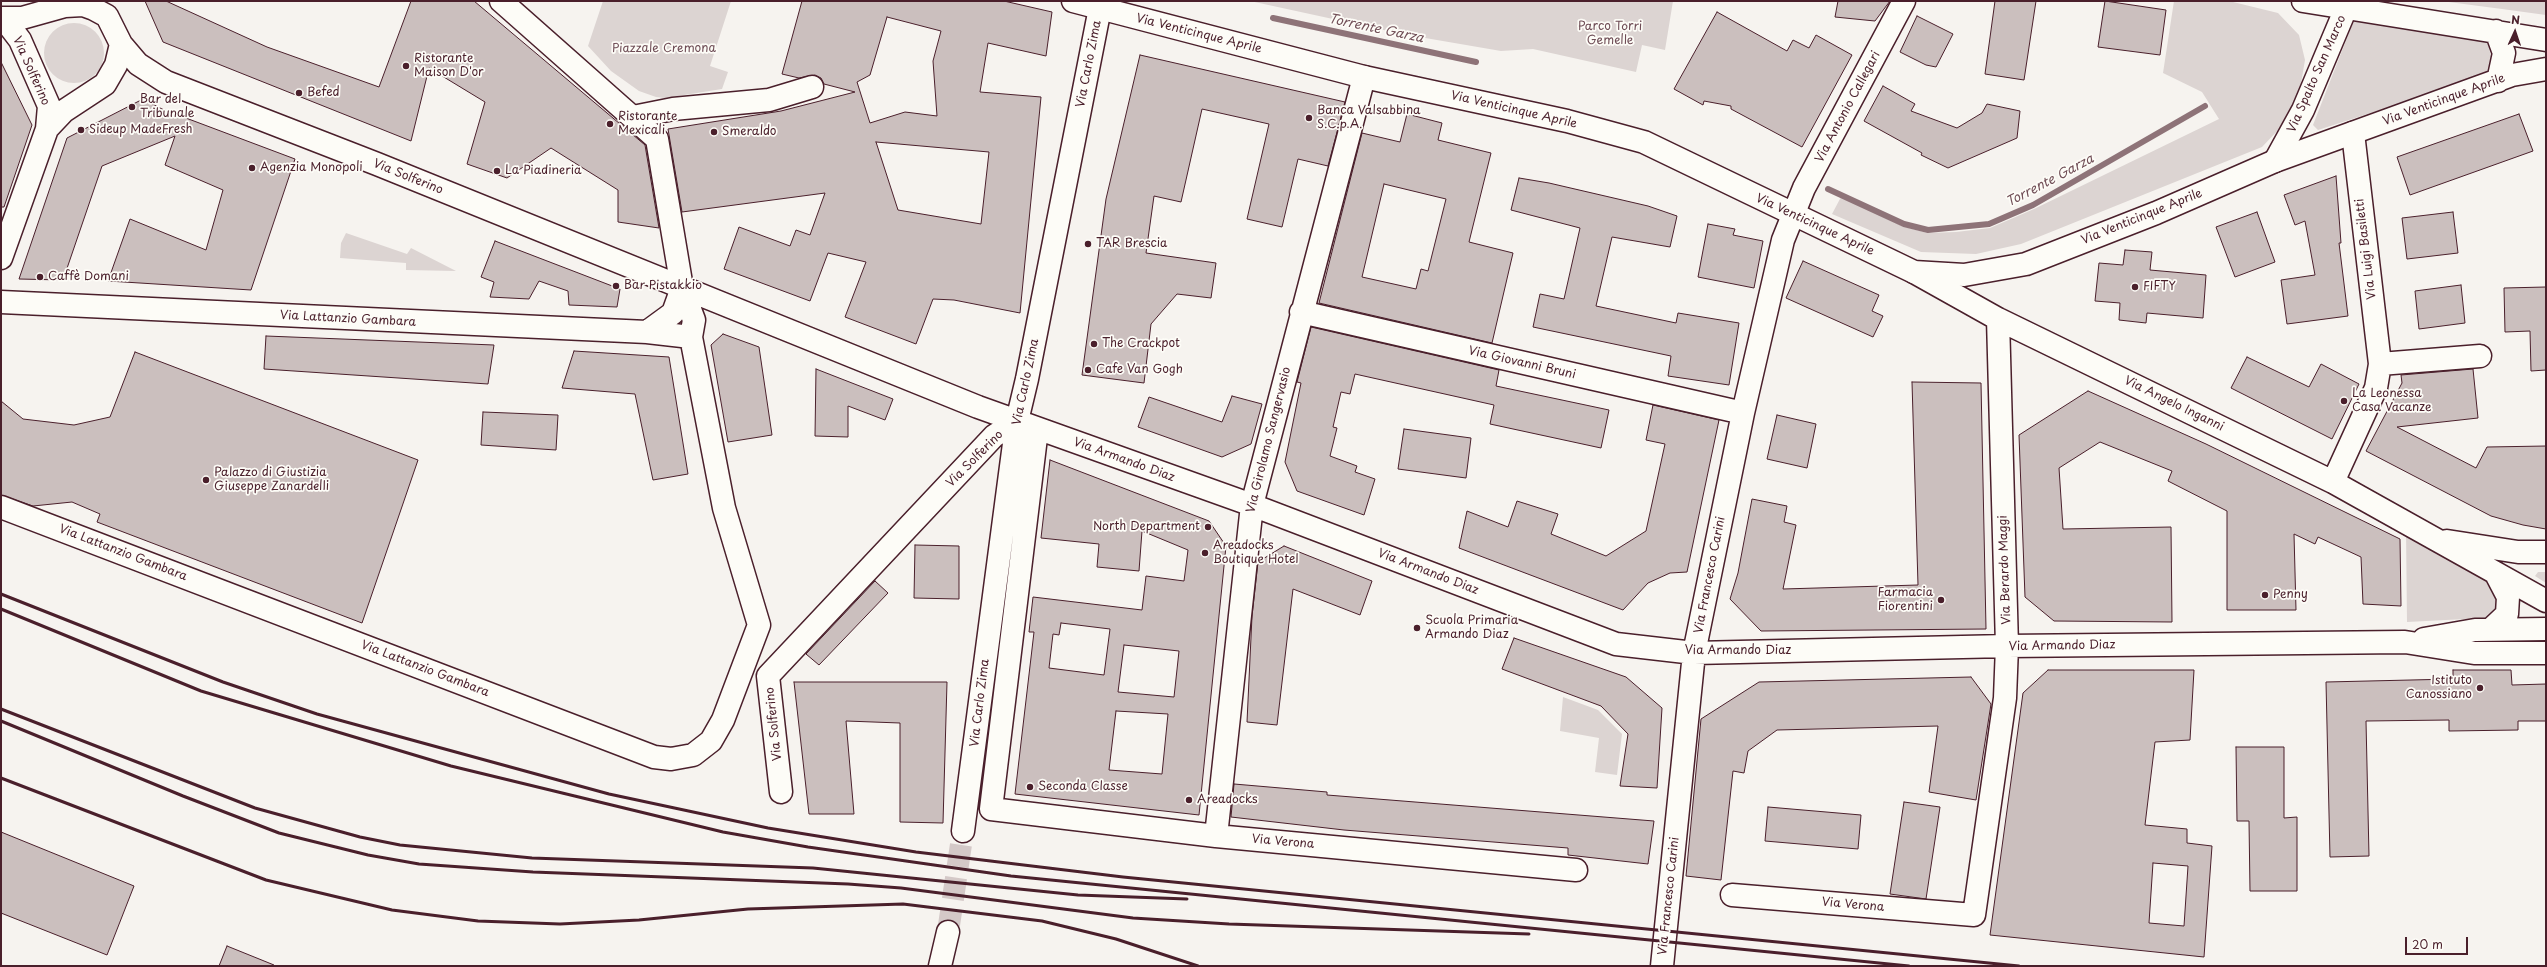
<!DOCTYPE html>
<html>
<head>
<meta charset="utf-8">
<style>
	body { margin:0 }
	#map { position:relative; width:2547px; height:967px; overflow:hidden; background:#f6f3ef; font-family:"Playpen Sans",sans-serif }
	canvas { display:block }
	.frame { position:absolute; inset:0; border:2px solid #4a1f2b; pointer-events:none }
	.north { position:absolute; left:2495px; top:12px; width:40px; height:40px; -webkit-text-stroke:3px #fdfcf7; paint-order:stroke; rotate:3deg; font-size:11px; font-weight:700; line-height:16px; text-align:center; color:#4a1f2b }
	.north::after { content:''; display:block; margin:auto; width:14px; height:18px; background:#4a1f2b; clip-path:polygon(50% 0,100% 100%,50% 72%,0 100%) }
	.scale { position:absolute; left:2405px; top:937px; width:63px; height:18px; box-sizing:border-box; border:2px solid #4a1f2b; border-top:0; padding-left:5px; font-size:12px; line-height:14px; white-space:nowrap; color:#4a1f2b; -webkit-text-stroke:3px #fdfcf7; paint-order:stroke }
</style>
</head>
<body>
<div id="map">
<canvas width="2547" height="967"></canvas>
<div class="frame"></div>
<div class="north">N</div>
<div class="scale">20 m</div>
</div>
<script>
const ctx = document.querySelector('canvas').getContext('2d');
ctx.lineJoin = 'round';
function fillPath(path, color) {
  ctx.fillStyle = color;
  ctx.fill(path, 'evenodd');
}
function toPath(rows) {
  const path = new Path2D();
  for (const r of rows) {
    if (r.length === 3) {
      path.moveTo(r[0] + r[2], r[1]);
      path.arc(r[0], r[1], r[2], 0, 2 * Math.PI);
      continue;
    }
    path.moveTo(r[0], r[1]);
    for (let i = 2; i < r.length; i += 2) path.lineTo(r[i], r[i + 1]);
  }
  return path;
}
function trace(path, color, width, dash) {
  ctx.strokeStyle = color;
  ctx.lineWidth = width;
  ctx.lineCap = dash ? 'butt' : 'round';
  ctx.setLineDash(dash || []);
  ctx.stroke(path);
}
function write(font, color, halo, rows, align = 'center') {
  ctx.font = font + ' "Playpen Sans",sans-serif';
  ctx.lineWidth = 3.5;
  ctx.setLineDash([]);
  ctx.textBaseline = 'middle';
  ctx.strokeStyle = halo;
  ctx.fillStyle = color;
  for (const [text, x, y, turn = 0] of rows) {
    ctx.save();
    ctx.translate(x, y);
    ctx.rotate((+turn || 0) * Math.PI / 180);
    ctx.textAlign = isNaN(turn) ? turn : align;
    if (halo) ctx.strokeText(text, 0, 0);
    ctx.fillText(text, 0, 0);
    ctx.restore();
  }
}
const green = toPath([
	[603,1,731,1,710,66,728,72,722,89,665,98,656,97,639,91,611,71,588,46],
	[1250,1,1673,1,1665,50,1642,45,1636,72,1533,49,1501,51,1402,34],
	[2174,1,2229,1,2278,13,2299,35,2305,60,2299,95,2281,127,2262,147,2021,244,1976,254,1921,252,1832,214,1841,197,1902,226,1927,233,1956,232,1990,228,2034,209,2219,119,2202,92,2163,73],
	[2441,1,2546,1,2546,15,2502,9],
	[2354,20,2487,39,2492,61,2485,76,2318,130,2313,125],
	[74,53,30],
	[346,233,407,254,411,248,456,271,406,270,406,263,340,258,341,243],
	[2406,530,2491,580,2496,591,2496,610,2485,618,2407,622],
	[2538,572,2546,572,2546,583,2535,576],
	[1563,697,1598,710,1622,734,1617,775,1595,772,1599,738,1560,731]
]);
const stream = toPath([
	[1273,18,1476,62],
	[1828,189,1904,224,1928,230,1989,224,2033,205,2205,106]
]);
const building = toPath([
	[145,1,166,1,267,47,379,87,411,1,474,1,645,145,659,228,618,222,618,190,551,148,507,178,467,164,485,102,429,68,411,141,163,42,145,1],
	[802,1,1004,1,1052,12,1046,56,988,43,980,92,1041,97,1020,313,954,300,933,299,916,344,845,317,866,262,828,253,810,301,724,269,739,227,790,246,796,230,810,235,825,193,682,212,668,129,781,111,855,92,824,84,821,78,815,75,799,78,782,74,802,1],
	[887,17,941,31,933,61,937,116,905,112,870,123,857,82,870,75,887,17],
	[876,142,989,152,981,224,898,210,876,142],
	[1838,1,1890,1,1875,21,1835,17,1838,1],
	[1995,1,2036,1,2024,80,1985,74,1995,1],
	[2105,1,2166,10,2160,55,2098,47,2105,1],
	[1717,12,1787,51,1793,40,1809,48,1816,35,1852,55,1802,147,1731,109,1731,106,1704,101,1703,105,1674,89,1717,12],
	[1917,16,1953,34,1936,67,1926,65,1900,52,1917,16],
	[1140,55,1345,102,1328,166,1298,159,1282,227,1247,219,1269,124,1202,109,1181,202,1154,196,1146,253,1216,263,1211,298,1177,294,1151,324,1144,383,1082,375,1106,199,1140,55],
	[1,62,32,125,4,207,1,207,1,62],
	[1883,86,1915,104,1911,111,1957,128,1982,113,1987,104,2020,111,2017,138,1948,168,1921,155,1922,153,1864,121,1883,86],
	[143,99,162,109,295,159,251,290,108,281,130,219,206,250,223,190,165,165,175,136,102,166,63,280,19,279,67,138,143,99],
	[1407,114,1442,123,1438,140,1491,153,1469,242,1513,253,1492,343,1319,303,1362,133,1400,142,1407,114],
	[1384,184,1446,199,1428,271,1421,269,1416,289,1362,277,1384,184],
	[2519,114,2533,151,2410,195,2397,157,2519,114],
	[2336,176,2341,243,2339,243,2348,316,2287,324,2281,280,2315,275,2305,221,2295,225,2284,195,2336,176],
	[1519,178,1549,183,1648,206,1677,216,1670,247,1612,237,1596,306,1676,323,1678,313,1739,323,1729,385,1668,376,1671,356,1533,327,1540,294,1564,299,1580,228,1511,210,1519,178],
	[2257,212,2275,262,2235,277,2216,227,2257,212],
	[2453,212,2458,253,2407,259,2402,218,2453,212],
	[1708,224,1735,229,1733,235,1763,241,1754,288,1698,277,1708,224],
	[495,241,620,289,617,307,569,305,568,291,539,281,529,299,490,297,494,282,481,277,495,241],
	[2125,250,2152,252,2150,270,2206,275,2203,318,2147,313,2146,323,2119,320,2120,303,2095,301,2099,263,2123,265,2125,250],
	[1803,261,1879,295,1872,311,1883,316,1873,337,1786,298,1803,261],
	[2461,285,2465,323,2419,329,2415,291,2461,285],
	[2546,287,2546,370,2531,371,2530,331,2505,332,2504,288,2546,287],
	[1311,327,1499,370,1496,386,1609,410,1601,448,1490,424,1494,405,1355,374,1350,394,1341,392,1333,427,1337,428,1330,456,1357,466,1355,472,1375,479,1364,515,1297,491,1285,462,1301,383,1297,382,1311,327],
	[723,334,759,347,772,435,728,442,711,345,723,334],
	[266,336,494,345,488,384,264,369,266,336],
	[574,351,669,357,688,474,653,480,635,394,562,388,574,351],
	[135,352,418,460,362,623,97,522,100,514,72,502,33,506,1,495,1,401,23,419,74,425,110,417,135,352],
	[2247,357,2309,387,2321,364,2359,384,2332,439,2231,388,2247,357],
	[816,369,893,399,885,420,848,406,848,437,815,436,816,369],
	[2473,369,2478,418,2397,427,2476,468,2487,447,2546,446,2546,529,2523,525,2491,516,2366,451,2402,383,2401,375,2473,369],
	[1912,382,1981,383,1986,629,1761,631,1730,599,1738,573,1752,499,1787,506,1784,522,1796,525,1783,589,1918,585,1912,382],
	[2088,391,2206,444,2400,539,2401,606,2363,604,2361,557,2318,537,2315,544,2294,534,2296,610,2227,610,2227,511,2168,481,2172,471,2100,442,2059,468,2063,529,2171,527,2172,622,2054,621,2025,597,2019,435,2088,391],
	[1232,396,1262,404,1251,444,1222,457,1138,427,1149,397,1222,422,1232,396],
	[1653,405,1719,420,1687,572,1670,573,1648,583,1623,610,1459,548,1467,511,1508,527,1517,501,1558,514,1551,534,1606,556,1646,531,1665,444,1646,440,1653,405],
	[483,412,558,415,556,450,481,445,483,412],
	[1777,415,1816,424,1807,468,1767,459,1777,415],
	[1404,429,1471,438,1466,478,1398,469,1404,429],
	[1050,460,1209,521,1226,546,1199,815,1015,794,1034,632,1029,632,1033,597,1142,610,1146,576,1184,581,1188,550,1142,531,1139,571,1097,567,1099,544,1041,538,1050,460],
	[1061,623,1110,629,1104,675,1049,668,1053,634,1059,635,1061,623],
	[1124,645,1179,651,1174,697,1118,692,1124,645],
	[1116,711,1168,714,1162,774,1109,770,1116,711],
	[915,545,959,546,959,599,914,598,915,545],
	[1284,546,1372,581,1360,615,1293,589,1277,725,1247,722,1252,616,1258,562,1284,546],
	[875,581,888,593,819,665,806,654,875,581],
	[1514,638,1626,677,1662,708,1657,788,1620,786,1628,734,1601,706,1502,669,1514,638],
	[2048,670,2194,670,2190,740,2155,742,2145,825,2187,829,2187,843,2212,846,2204,957,1990,935,2023,693,2048,670],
	[2153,863,2188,866,2184,926,2149,923,2153,863],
	[2453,670,2511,670,2512,685,2546,684,2546,721,2518,721,2518,730,2449,731,2449,720,2366,721,2369,856,2330,857,2326,682,2453,679,2453,670],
	[1971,677,1991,704,1976,800,1929,792,1938,726,1777,730,1748,751,1744,773,1733,771,1721,880,1686,876,1701,719,1759,682,1971,677],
	[794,682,947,682,943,823,900,822,900,723,846,721,854,814,809,814,794,682],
	[2236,747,2284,747,2284,818,2297,817,2297,891,2250,891,2249,821,2237,821,2236,747],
	[1234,784,1327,792,1327,795,1654,821,1648,864,1568,855,1568,848,1344,830,1231,817,1234,784],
	[1904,802,1940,807,1926,899,1890,894,1904,802],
	[1768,807,1861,815,1858,849,1765,841,1768,807],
	[1,832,134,886,107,955,1,913,1,832],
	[227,946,274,965,274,966,219,966,227,946]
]);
const minorTunnel = toPath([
	[948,932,963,831]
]);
const minor = toPath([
	[1,18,22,18,65,6,83,5,94,9,107,16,121,44,138,64,166,82,377,164,978,407,1252,505,1616,644,1694,653,2007,646,2405,642,2474,653,2546,653],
	[633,117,673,109,769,100,812,87],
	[47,129,64,111,105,84,116,65,121,44],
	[2275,161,2303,110,2349,1],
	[1,258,47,129,49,106,20,40,4,19],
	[1914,272,1998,319,2333,482,2546,601],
	[1,302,647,332,691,337],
	[1301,312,1743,413],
	[647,332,673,313,682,288],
	[2380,364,2480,356],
	[1037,429,991,809,1216,836,1576,870],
	[2333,482,2376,388,2380,364,2353,133],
	[1,507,654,757,671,759,693,755,711,741,723,720,759,625,724,508,691,337,694,320,682,288,657,139,501,1],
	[2447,541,2518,552,2546,552],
	[2490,630,2507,614,2508,597,2496,574],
	[2424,639,2475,630,2546,629],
	[781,792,768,676,994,436,1017,421],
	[963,831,1017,421,1027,379,1100,8],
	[1216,836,1252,505,1364,77],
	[1732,895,1974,915,2005,698,2007,646,1998,319],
	[940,966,948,932],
	[1662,966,1694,653,1743,413,1783,240,1804,188,1904,1]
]);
const major = toPath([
	[1073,1,1364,77,1567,121,1644,142,1914,272,1964,275,2026,264,2156,213,2275,161,2512,75,2546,69],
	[2303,1,2546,40],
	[2496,31,2504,53,2498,81]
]);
const rail = toPath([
	[1,594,223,682,317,714,609,794,768,828,916,852,1123,877,2019,966],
	[1,609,201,691,451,766,723,832,808,847,1011,876,1909,966],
	[1,709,255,808,360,837,400,845,532,858,813,868,1078,895,1187,899],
	[1,721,183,796,279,833,368,855,419,864,533,872,848,884,901,888,1133,918,1229,924,1529,934],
	[1,778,266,880,392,910,478,921,560,924,639,920,748,909,903,904,1042,921,1116,939,1198,966]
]);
const markers = [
	[406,66,4,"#4a1f2b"],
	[299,93,4,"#4a1f2b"],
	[132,107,4,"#4a1f2b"],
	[1309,118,4,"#4a1f2b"],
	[610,124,4,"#4a1f2b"],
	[81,130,4,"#4a1f2b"],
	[714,132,4,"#4a1f2b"],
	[252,168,4,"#4a1f2b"],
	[497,171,4,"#4a1f2b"],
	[1088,244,4,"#4a1f2b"],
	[40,277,4,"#4a1f2b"],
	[616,286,4,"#4a1f2b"],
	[2135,287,4,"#4a1f2b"],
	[1094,344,4,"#4a1f2b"],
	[1088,370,4,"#4a1f2b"],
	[2344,401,4,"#4a1f2b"],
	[206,480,4,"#4a1f2b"],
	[1208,527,4,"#4a1f2b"],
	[1205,553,4,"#4a1f2b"],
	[2265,595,4,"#4a1f2b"],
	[1941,600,4,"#4a1f2b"],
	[1417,628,4,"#4a1f2b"],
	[2480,688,4,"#4a1f2b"],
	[1030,787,4,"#4a1f2b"],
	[1189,800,4,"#4a1f2b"]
];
const parkNames = [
	["Parco Torri",1610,27],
	["Gemelle",1610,41],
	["Piazzale Cremona",664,49]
];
const streetNames = [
	["Via Venticinque Aprile",1199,34,14],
	["Via Carlo Zima",1089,64,-79],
	["Via Solferino",31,71,66],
	["Via Spalto San Marco",2317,74,-66],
	["Via Venticinque Aprile",2444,100,-20],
	["Via Antonio Callegari",1848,107,-62],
	["Via Venticinque Aprile",1514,110,13],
	["Via Solferino",408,177,22],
	["Via Venticinque Aprile",2142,217,-22],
	["Via Venticinque Aprile",1815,225,25],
	["Via Luigi Basiletti",2366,249,-97],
	["Via Lattanzio Gambara",348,319,3],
	["Via Giovanni Bruni",1522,363,13],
	["Via Carlo Zima",1026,382,-78],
	["Via Angelo Inganni",2174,404,26],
	["Via Girolamo Sangervasio",1269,440,-76],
	["Via Solferino",975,459,-45],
	["Via Armando Diaz",1124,460,20],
	["Via Lattanzio Gambara",123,553,21],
	["Via Berardo Maggi",2005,570,-92],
	["Via Armando Diaz",1428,572,21],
	["Via Francesco Carini",1710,575,-79],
	["Via Armando Diaz",2062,646,-1],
	["Via Armando Diaz",1738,651],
	["Via Lattanzio Gambara",425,669,21],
	["Via Carlo Zima",980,703,-83],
	["Via Solferino",774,724,-96],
	["Via Verona",1283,842,5],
	["Via Francesco Carini",1669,896,-84],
	["Via Verona",1853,905,5]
];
const poiNames = [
	["Ristorante",414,59],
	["Maison D'or",414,73],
	["Befed",307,93],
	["Bar del",140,100],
	["Tribunale",140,114],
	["Banca Valsabbina",1317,111],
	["S.C.p.A.",1317,125],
	["Ristorante",618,117],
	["Mexicali",618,131],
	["Sideup MadeFresh",89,130],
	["Smeraldo",722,132],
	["Agenzia Monopoli",260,168],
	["La Piadineria",505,171],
	["TAR Brescia",1096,244],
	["Caffè Domani",48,277],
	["Bar Pistakkio",624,286],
	["FIFTY",2143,287],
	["The Crackpot",1102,344],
	["Cafe Van Gogh",1096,370],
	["La Leonessa",2352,394],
	["Casa Vacanze",2352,408],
	["Palazzo di Giustizia",214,473],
	["Giuseppe Zanardelli",214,487],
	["North Department",1200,527,"right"],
	["Areadocks",1213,546],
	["Boutique Hotel",1213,560],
	["Farmacia",1933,593,"right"],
	["Fiorentini",1933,607,"right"],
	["Penny",2273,595],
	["Scuola Primaria",1425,621],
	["Armando Diaz",1425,635],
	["Istituto",2472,681,"right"],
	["Canossiano",2472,695,"right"],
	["Seconda Classe",1038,787],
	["Areadocks",1197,800]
];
const waterNames = [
	["Torrente Garza",1376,29,12],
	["Torrente Garza",2050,181,-28]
];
fillPath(green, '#dcd4d2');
trace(stream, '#8e7378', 6);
fillPath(building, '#cbbfbe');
trace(building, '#4a1f2b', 1);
trace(minorTunnel, '#d4c9c8', 22, [22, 11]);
trace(minor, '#4a1f2b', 25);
trace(major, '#4a1f2b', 25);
trace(minor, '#fdfcf7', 22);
trace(major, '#fdfcf7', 22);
trace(rail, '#4a1f2b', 3);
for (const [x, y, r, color] of markers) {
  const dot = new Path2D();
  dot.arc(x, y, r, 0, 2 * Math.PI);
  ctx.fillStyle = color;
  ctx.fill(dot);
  trace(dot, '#fdfcf7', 1.5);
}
write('12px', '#6e4c55', '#fdfcf7', parkNames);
write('12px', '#4a1f2b', '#fdfcf7', streetNames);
write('12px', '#4a1f2b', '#fdfcf7', poiNames, 'left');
write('italic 13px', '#725058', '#fdfcf7', waterNames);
</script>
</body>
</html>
